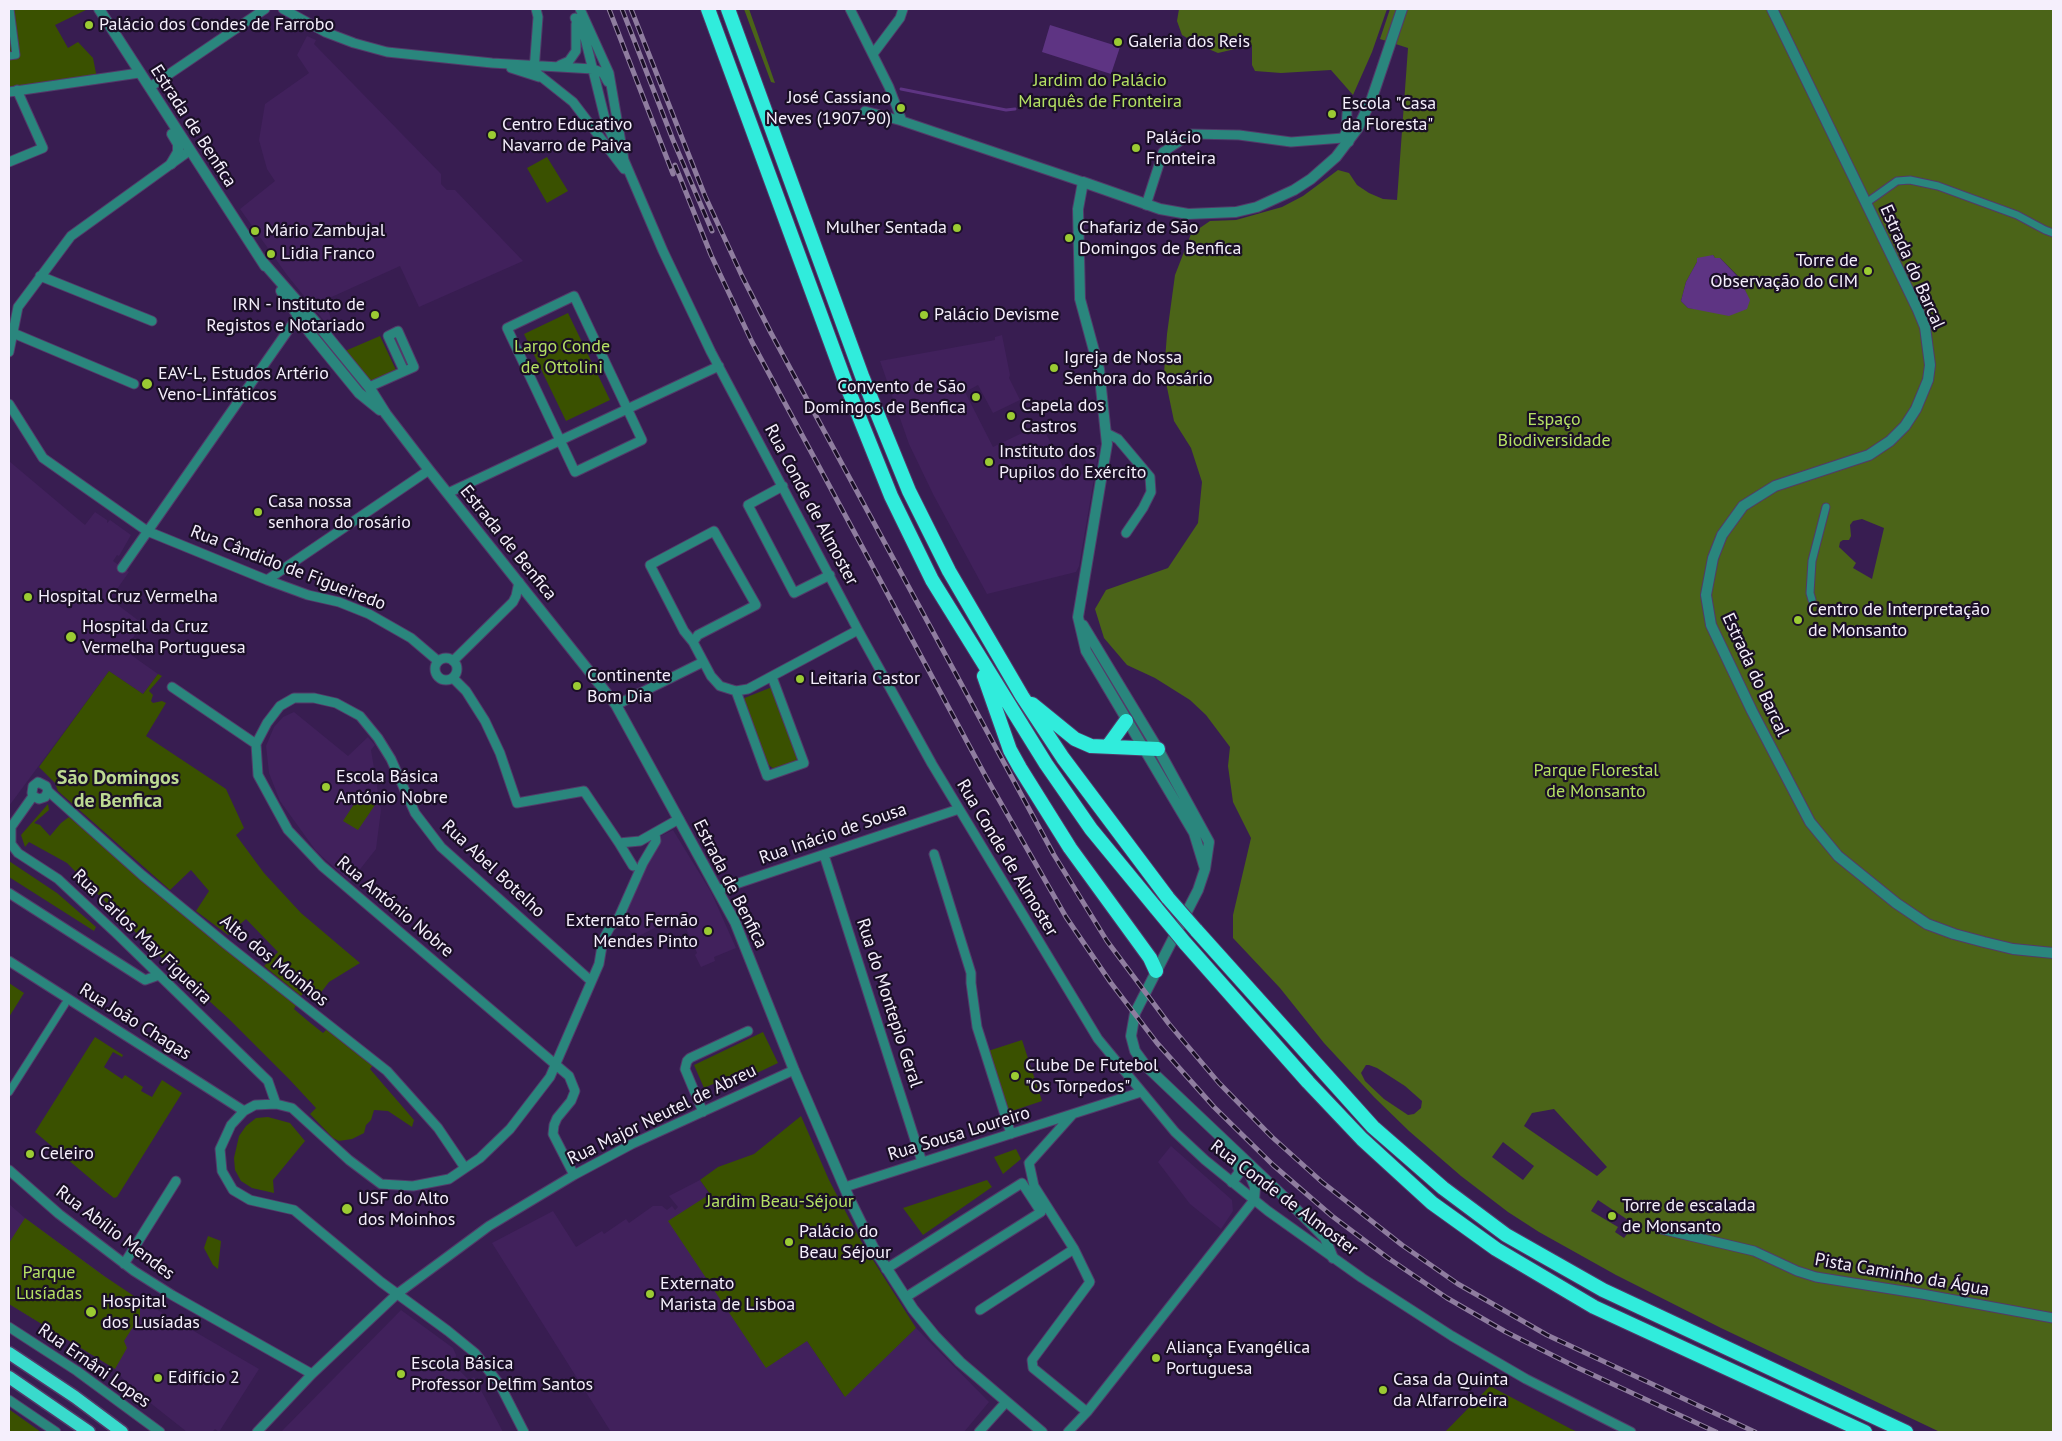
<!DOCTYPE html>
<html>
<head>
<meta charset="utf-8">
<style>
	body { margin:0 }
	#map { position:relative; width:2062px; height:1441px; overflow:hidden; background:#381d51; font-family:"PT Sans",sans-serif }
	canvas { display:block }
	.frame { position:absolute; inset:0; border:10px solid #f5effc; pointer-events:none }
</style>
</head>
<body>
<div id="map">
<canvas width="2062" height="1441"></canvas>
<div class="frame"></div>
</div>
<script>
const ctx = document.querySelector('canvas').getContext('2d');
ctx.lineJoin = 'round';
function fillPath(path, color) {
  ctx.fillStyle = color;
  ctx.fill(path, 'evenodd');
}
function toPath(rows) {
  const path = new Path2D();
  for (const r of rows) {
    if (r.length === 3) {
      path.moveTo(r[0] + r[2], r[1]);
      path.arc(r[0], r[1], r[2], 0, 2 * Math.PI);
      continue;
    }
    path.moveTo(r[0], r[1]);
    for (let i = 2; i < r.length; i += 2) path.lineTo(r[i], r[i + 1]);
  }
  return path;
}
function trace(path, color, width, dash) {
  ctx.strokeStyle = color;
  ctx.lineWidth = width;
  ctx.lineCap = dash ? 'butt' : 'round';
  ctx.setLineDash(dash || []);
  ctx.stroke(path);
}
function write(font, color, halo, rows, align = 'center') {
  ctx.font = font + ' "PT Sans",sans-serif';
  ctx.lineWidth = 4.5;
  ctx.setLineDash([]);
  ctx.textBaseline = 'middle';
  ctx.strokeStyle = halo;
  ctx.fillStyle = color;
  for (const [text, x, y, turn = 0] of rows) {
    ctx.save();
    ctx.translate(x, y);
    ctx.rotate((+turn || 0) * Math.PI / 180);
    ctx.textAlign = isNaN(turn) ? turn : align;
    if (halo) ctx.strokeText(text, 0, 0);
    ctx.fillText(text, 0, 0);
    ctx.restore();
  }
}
const built = toPath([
	[307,36,316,40,314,44,441,174,441,184,447,190,455,190,523,261,419,307,400,266,325,300,331,319,325,322,287,275,240,209,275,181,267,169,259,140,265,104,309,73,297,55],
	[1002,335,1010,375,1009,378,1020,400,993,413,978,385,965,392,993,447,1041,424,1070,480,1090,470,1082,453,1100,444,1079,566,1076,572,987,594,933,494,909,444,880,361,995,340,995,337],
	[9,461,85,525,95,512,107,520,107,523,110,520,131,535,119,556,117,555,113,561,129,572,110,599,143,624,124,650,158,674,143,694,109,671,9,806],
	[294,712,348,756,368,737,375,745,371,750,381,810,376,849,350,882,316,851,280,801,269,773,266,746,274,727,283,717],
	[673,830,711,892,736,948,714,957,715,961,701,967,695,955,697,953,680,915,637,937,619,921,659,837],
	[1171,1146,1232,1200,1233,1211,1221,1229,1190,1204,1158,1162],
	[700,1180,844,1396,916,1328,989,1402,964,1432,611,1432,492,1243,553,1211,576,1247,602,1231,604,1234,626,1219,629,1223,653,1206,662,1206,667,1210,672,1206,675,1210,678,1207,669,1196],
	[9,1204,25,1218,125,1291,259,1369,219,1432,215,1429,212,1432,187,1432,129,1386,115,1369,9,1304],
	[401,1310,453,1348,456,1355,455,1366,469,1380,474,1377,503,1432,281,1432]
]);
const green = toPath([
	[9,9,88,9,55,25,68,48,78,42,93,58,97,78,9,89],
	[547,157,568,191,547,203,527,168],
	[568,313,610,400,566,421,524,334],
	[380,336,396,370,369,383,345,351],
	[109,671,143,694,158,674,162,676,149,691,153,695,151,701,153,703,162,701,166,703,146,736,226,789,244,828,236,835,264,873,301,913,360,963,329,982,316,999,305,991,301,996,264,966,278,952,246,919,228,935,196,911,209,891,191,870,170,890,58,791,55,783,39,767],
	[772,687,799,754,795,763,786,768,774,769,766,763,742,699],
	[362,792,377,802,358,830,343,821],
	[48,804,49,810,34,823,40,825,50,836,61,823,69,817,260,977,297,1003,294,1009,308,1021,323,1033,328,1028,374,1064,370,1069,414,1120,412,1127,388,1111,374,1110,371,1120,366,1125,364,1133,352,1139,339,1141,333,1138,310,1114,316,1108,289,1079,229,1019,150,947,67,863,29,842,25,847,21,835],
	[9,861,57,893,96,927,94,931,9,877],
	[9,983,24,993,9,1017],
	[763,1032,778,1063,757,1073,754,1066,704,1088,694,1065],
	[95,1037,123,1055,122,1057,113,1052,104,1067,122,1079,125,1075,143,1087,141,1091,152,1097,162,1080,182,1093,117,1197,114,1198,105,1191,35,1132],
	[1022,1040,1042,1101,1009,1112,988,1051],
	[801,1116,829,1180,861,1241,916,1328,845,1397,807,1341,766,1368,668,1221,710,1194,700,1180,718,1167,754,1154],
	[268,1117,290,1123,305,1141,273,1180,274,1193,252,1188,241,1181,235,1170,234,1158,239,1136,246,1126,256,1118],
	[1016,1149,1021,1159,1003,1174,994,1157],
	[987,1180,992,1187,923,1235,903,1208],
	[25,1218,104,1276,140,1300,140,1316,124,1341,127,1348,115,1369,9,1304,9,1243],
	[208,1236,221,1241,218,1269,213,1265,204,1248],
	[1490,1386,1571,1429,1578,1432,1445,1432],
	[9,1410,10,1410,41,1432,9,1432]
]);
const forest = toPath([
	[744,9,749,9,775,83,771,82],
	[1179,9,1387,9,1372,52,1353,95,1331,70,1281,73,1255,71,1252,65,1252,45,1218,53,1199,45,1182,35,1177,21],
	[1390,9,2053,9,2053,1432,1940,1432,1721,1328,1616,1275,1539,1232,1508,1212,1461,1176,1409,1131,1374,1097,1324,1043,1280,988,1233,938,1233,915,1251,838,1233,802,1228,766,1230,747,1206,715,1190,700,1155,678,1127,665,1104,638,1095,609,1106,590,1168,568,1198,523,1202,482,1191,448,1174,421,1164,373,1167,334,1175,275,1191,234,1210,221,1236,220,1282,207,1303,196,1338,170,1349,173,1357,185,1369,193,1383,199,1397,200,1408,48,1380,39],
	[1713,255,1715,258,1720,258,1740,278,1749,300,1706,310,1688,308,1681,301,1686,282,1697,262],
	[1862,519,1884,528,1872,579,1853,568,1856,563,1839,547,1840,542,1843,540,1849,540,1851,536,1850,525,1853,521],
	[1366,1065,1369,1065,1377,1068,1405,1086,1422,1101,1421,1108,1414,1114,1408,1115,1384,1099,1365,1081,1361,1073],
	[1554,1109,1607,1167,1597,1176,1524,1126,1532,1113],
	[1503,1142,1534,1166,1523,1180,1492,1157],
	[1598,1200,1631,1222,1633,1226,1624,1238,1615,1232,1618,1227,1591,1211]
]);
const water = toPath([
	[1050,25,1120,47,1111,74,1042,52],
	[1713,255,1715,258,1720,258,1739,278,1750,300,1747,309,1729,316,1688,308,1681,301,1686,282,1697,262,1697,258]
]);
const stream = toPath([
	[901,89,1006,110,1015,109]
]);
const pedestrian = toPath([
	[9,56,16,55,10,9],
	[1866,203,1897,181,1910,180,1938,186,2017,215,2045,230,2053,233],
	[1812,600,1810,593,1812,561,1826,507],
	[9,1092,65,1004]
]);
const minor = toPath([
	[283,9,325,32,354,43,387,52,492,63,593,69,603,73,608,82],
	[536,9,538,17,534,71,573,102,624,169],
	[580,9,609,73,624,160,663,251,711,352,858,630,932,764,1098,1039,1175,1132,1205,1160,1268,1211,1362,1278,1452,1336,1526,1379,1631,1432],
	[850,9,889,87,902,121],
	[575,18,585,38,606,123,619,150],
	[873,54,900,18,903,9],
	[560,65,569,61,576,51,576,24],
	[511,68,539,77],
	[150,87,265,9],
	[9,92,139,73],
	[865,111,902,121,1083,182],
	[1343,138,1346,132,1347,113],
	[9,162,43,148,17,90],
	[1146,205,1163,152,1191,134,1239,135,1291,142,1343,138,1349,142],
	[40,276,152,321],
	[574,296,642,440,575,472,507,328,574,296],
	[13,333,134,384],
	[9,352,18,307,71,236,189,151],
	[369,387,414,367,398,331,388,336,404,371],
	[9,404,43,458,147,531,267,580,308,595,339,602,369,614,411,638,438,661],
	[1106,433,1118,439,1150,477,1151,492,1143,508,1126,533],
	[783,486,748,505,794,593,830,575],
	[448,493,719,366],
	[122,568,298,316,299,309],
	[267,580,429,470],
	[693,642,698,635,756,605,714,531,650,565,684,631,693,642,711,676,720,686,736,691,748,689,858,630],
	[446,669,11],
	[453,661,513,602,516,596,519,582],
	[453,678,466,691,485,721,500,753,517,803,584,791,619,843,640,841,679,819],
	[172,687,256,744],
	[736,691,767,776,804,763,772,677],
	[616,705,703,662],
	[48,791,142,875,226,944,387,1071,438,1128,465,1168],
	[33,796,39,799,45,797,48,791,46,786,38,782,33,786,32,793,33,796,11,827,11,844,18,853,58,879,117,934,268,1081,276,1104],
	[619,843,633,866],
	[934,854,971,973,971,983,977,1027,1011,1134],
	[824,855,922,1162],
	[718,890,959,809],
	[9,893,145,980,159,975],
	[9,961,244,1111],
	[703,1112,685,1069,687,1061,690,1058,748,1031],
	[1072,1115,1029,1163,1034,1186,1074,1249,1090,1282,1032,1360,1033,1368,1087,1412],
	[9,1170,59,1214,134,1271,172,1295,312,1374],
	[574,1175,553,1134,554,1125,557,1118,571,1101,575,1091,569,1076,322,866,288,830,258,775,256,744,267,723,280,706,294,698,314,698,336,703,360,716,378,738,391,759,415,813,441,847,591,981],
	[845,1187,1141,1092],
	[1661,1229,1754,1251,1797,1271,1816,1277,1922,1294,2053,1318],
	[124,1264,176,1181],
	[886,1269,1022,1183,1041,1212,906,1297],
	[980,1310,1074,1249],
	[9,1327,77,1371,160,1432],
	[9,1400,56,1432],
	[257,1432,312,1374,397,1294,489,1226,574,1175,632,1144,794,1070],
	[524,1432,500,1385,475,1353,448,1331,381,1282,294,1210,250,1200,233,1190,222,1171,220,1149,231,1125,244,1111,255,1105,276,1104,292,1108,349,1160,381,1184,413,1186,449,1179,480,1158,510,1129,550,1077,599,964,603,940,610,927,619,917,643,863,656,841,655,834],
	[979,1432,1006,1402],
	[1068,1432,1087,1412,1254,1200]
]);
const tertiary = toPath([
	[99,9,265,266],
	[1772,9,1918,310,1925,327,1930,365,1928,380,1916,409,1905,426,1890,441,1869,455,1775,486,1743,506,1722,535,1713,558,1706,595,1711,625,1752,711,1810,822,1838,856,1896,903,1927,924,1954,934,1984,942,2013,949,2053,953],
	[171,164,178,152,178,144,172,134],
	[262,261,319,326,369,387,386,414,429,470,616,705,735,922,794,1070,849,1198,873,1247,913,1309,935,1336,960,1362,1042,1432],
	[281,291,310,333,359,393,380,410],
	[1083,625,1158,749,1209,842,1205,869,1198,890,1135,1013,1131,1036,1135,1051,1146,1066,1283,1196,1325,1238,1333,1258],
	[1205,869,1194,833,1086,651,1078,617,1107,444,1099,369,1080,299,1078,209,1083,182,1160,209,1188,214,1236,212,1257,207,1294,190,1311,179,1336,157,1358,128,1372,98,1402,9],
	[1229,1151,1239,1169,1239,1173,1232,1182],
	[1247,1167,1255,1187,1254,1200]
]);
const primary = toPath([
	[9,1353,75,1397,122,1432],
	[9,1377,89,1432]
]);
const trunk = toPath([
	[708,9,846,384,891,496,932,580,1046,764,1091,829,1156,908],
	[728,9,862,376,909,491,949,571,1022,696,1063,758,1168,898],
	[984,676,1010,750,1020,768,1070,848,1150,958,1156,971],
	[1032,704,1075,739,1091,746,1158,749],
	[1108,746,1126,721],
	[1196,930,1373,1127,1443,1188,1506,1235,1603,1290,1906,1432],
	[1185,943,1308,1082,1362,1139,1432,1203,1496,1249,1594,1307,1865,1432]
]);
const rail = toPath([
	[609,9,673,174],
	[622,9,673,140,712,231],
	[631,9,705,196,742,276,771,333,1054,855,1107,941,1169,1024,1219,1083,1272,1137,1322,1182,1402,1245,1458,1284,1547,1335,1755,1432],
	[675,165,711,255,752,342,986,777,1066,917,1111,983,1157,1043,1214,1107,1273,1165,1332,1216,1388,1258,1447,1298,1506,1332,1576,1367,1716,1432]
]);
const trunkBridge = toPath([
	[1168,898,1196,930],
	[1156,908,1185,943]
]);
const markers = [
	[89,25,5,"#9bcb33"],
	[1118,42,5,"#9bcb33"],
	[901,108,5,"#9bcb33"],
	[1332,114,5,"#9bcb33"],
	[492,135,5,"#9bcb33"],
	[1136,148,5,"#9bcb33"],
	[957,228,5,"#9bcb33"],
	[255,231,5,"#9bcb33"],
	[1069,238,5,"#9bcb33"],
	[271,254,5,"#9bcb33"],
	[1868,271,5,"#9bcb33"],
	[375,315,5,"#9bcb33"],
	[924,315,5,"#9bcb33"],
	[1054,368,5,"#9bcb33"],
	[147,384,6,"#9bcb33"],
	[976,397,5,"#9bcb33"],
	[1011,416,5,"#9bcb33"],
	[989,462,5,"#9bcb33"],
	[258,512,5,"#9bcb33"],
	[28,597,5,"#9bcb33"],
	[1798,620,5,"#9bcb33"],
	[71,637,6,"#9bcb33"],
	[800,679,5,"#9bcb33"],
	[577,686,5,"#9bcb33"],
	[326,787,5,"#9bcb33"],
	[708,931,5,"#9bcb33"],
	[1015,1076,5,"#9bcb33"],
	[30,1154,5,"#9bcb33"],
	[347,1209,6,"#9bcb33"],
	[1612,1216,5,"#9bcb33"],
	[789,1242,5,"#9bcb33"],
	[650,1294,5,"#9bcb33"],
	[91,1312,6,"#9bcb33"],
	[1156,1358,5,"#9bcb33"],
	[401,1374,5,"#9bcb33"],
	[158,1378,5,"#9bcb33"],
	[1383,1390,5,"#9bcb33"]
];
const poiNames = [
	["Palácio dos Condes de Farrobo",99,25],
	["Galeria dos Reis",1128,42],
	["José Cassiano",891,98,"right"],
	["Neves (1907-90)",891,119,"right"],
	["Escola \"Casa",1342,104],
	["da Floresta\"",1342,125],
	["Centro Educativo",502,125],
	["Navarro de Paiva",502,146],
	["Palácio",1146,138],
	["Fronteira",1146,159],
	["Mulher Sentada",947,228,"right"],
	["Chafariz de São",1079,228],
	["Domingos de Benfica",1079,249],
	["Mário Zambujal",265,231],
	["Lidia Franco",281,254],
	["Torre de",1858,261,"right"],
	["Observação do CIM",1858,282,"right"],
	["IRN - Instituto de",365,305,"right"],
	["Registos e Notariado",365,326,"right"],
	["Palácio Devisme",934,315],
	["Igreja de Nossa",1064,358],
	["Senhora do Rosário",1064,379],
	["EAV-L, Estudos Artério",158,374],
	["Veno-Linfáticos",158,395],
	["Convento de São",966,387,"right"],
	["Domingos de Benfica",966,408,"right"],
	["Capela dos",1021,406],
	["Castros",1021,427],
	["Instituto dos",999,452],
	["Pupilos do Exército",999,473],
	["Casa nossa",268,502],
	["senhora do rosário",268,523],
	["Hospital Cruz Vermelha",38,597],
	["Centro de Interpretação",1808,610],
	["de Monsanto",1808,631],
	["Hospital da Cruz",82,627],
	["Vermelha Portuguesa",82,648],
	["Continente",587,676],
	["Bom Dia",587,697],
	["Leitaria Castor",810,679],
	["Escola Básica",336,777],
	["António Nobre",336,798],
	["Externato Fernão",698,921,"right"],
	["Mendes Pinto",698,942,"right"],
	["Clube De Futebol",1025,1066],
	["\"Os Torpedos\"",1025,1087],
	["Celeiro",40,1154],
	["USF do Alto",358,1199],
	["dos Moinhos",358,1220],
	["Torre de escalada",1622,1206],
	["de Monsanto",1622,1227],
	["Palácio do",799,1232],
	["Beau Séjour",799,1253],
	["Externato",660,1284],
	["Marista de Lisboa",660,1305],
	["Hospital",102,1302],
	["dos Lusíadas",102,1323],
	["Aliança Evangélica",1166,1348],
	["Portuguesa",1166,1369],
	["Escola Básica",411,1364],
	["Professor Delfim Santos",411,1385],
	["Edifício 2",168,1378],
	["Casa da Quinta",1393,1380],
	["da Alfarrobeira",1393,1401]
];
const parkNames = [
	["Jardim do Palácio",1100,81],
	["Marquês de Fronteira",1100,102],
	["Largo Conde",562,347],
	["de Ottolini",562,368],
	["Espaço",1554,420],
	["Biodiversidade",1554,441],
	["Parque Florestal",1596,771],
	["de Monsanto",1596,792],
	["Jardim Beau-Séjour",780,1202],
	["Parque",49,1273],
	["Lusíadas",49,1294]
];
const streetNames = [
	["Estrada de Benfica",193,126,57],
	["Estrada do Barcal",1912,267,66],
	["Rua Conde de Almoster",811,505,62],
	["Estrada de Benfica",508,543,51],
	["Rua Cândido de Figueiredo",288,568,21],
	["Estrada do Barcal",1755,675,65],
	["Rua Inácio de Sousa",833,834,-19],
	["Rua Conde de Almoster",1007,858,59],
	["Rua Abel Botelho",493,869,43],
	["Estrada de Benfica",730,884,63],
	["Rua António Nobre",395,907,40],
	["Rua Carlos May Figueira",142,937,44],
	["Alto dos Moinhos",274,961,39],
	["Rua do Montepio Geral",889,1003,72],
	["Rua João Chagas",135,1022,32],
	["Rua Major Neutel de Abreu",662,1115,-26],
	["Rua Sousa Loureiro",959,1134,-17],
	["Rua Conde de Almoster",1284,1198,37],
	["Rua Abílio Mendes",115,1233,37],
	["Pista Caminho da Água",1902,1275,10],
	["Rua Ernâni Lopes",94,1366,35]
];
const quarterNames = [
	["São Domingos",118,778],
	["de Benfica",118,801]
];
fillPath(built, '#41215c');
fillPath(green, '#3a5100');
fillPath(forest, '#4b6418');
fillPath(water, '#5e3483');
trace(stream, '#5e3483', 3);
trace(pedestrian, '#523a69', 9);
trace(minor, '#523a69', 11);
trace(tertiary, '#523a69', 12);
trace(primary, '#523a69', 15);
trace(trunk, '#523a69', 16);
trace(pedestrian, '#2a867d', 7);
trace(minor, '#2a867d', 9);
trace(tertiary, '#2a867d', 10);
trace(primary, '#39dacc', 12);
trace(trunk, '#30ecdc', 14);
trace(rail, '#8f7d9f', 5);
trace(rail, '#1a0f26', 3, [9]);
trace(trunkBridge, '#523a69', 16, []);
trace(trunkBridge, '#30ecdc', 14);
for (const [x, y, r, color] of markers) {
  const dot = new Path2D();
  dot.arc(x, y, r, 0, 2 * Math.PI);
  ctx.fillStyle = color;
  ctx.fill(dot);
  trace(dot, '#1a0f26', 2);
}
write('18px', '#f5effc', '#1a0f26', poiNames, 'left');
write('18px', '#b5e164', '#1a0f26', parkNames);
write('18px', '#f5effc', '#1a0f26', streetNames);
write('bold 20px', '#bdda92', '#1a0f26', quarterNames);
</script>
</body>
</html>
